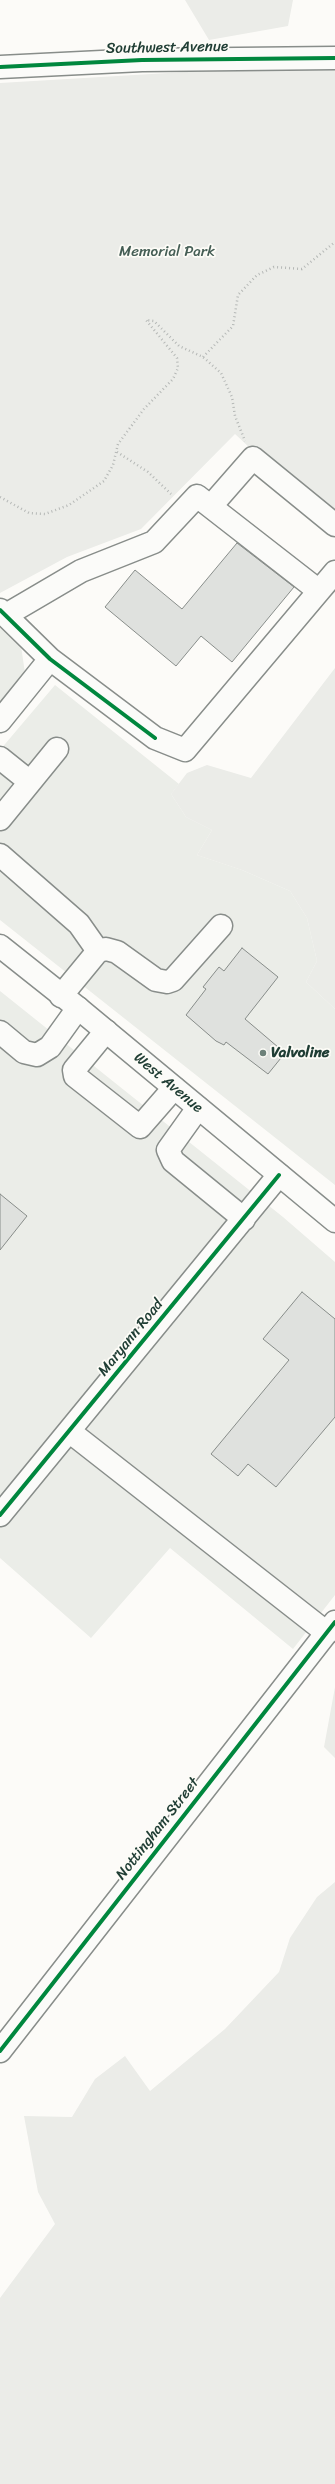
<!DOCTYPE html>
<html>
<head>
<meta charset="utf-8">
<style>
	body { margin:0 }
	canvas { display:block; background:#fcfbf8 }
</style>
</head>
<body>
<canvas width="335" height="2484"></canvas>
<script>
const ctx = document.querySelector('canvas').getContext('2d');
ctx.lineJoin = 'round';
function fillPath(path, color) {
  ctx.fillStyle = color;
  ctx.fill(path, 'evenodd');
}
function toPath(rows) {
  const path = new Path2D();
  for (const r of rows) {
    path.moveTo(r[0], r[1]);
    for (let i = 2; i < r.length; i += 2) path.lineTo(r[i], r[i + 1]);
  }
  return path;
}
function trace(path, color, width, dash) {
  ctx.strokeStyle = color;
  ctx.lineWidth = width;
  ctx.lineCap = dash ? 'butt' : 'round';
  ctx.setLineDash(dash || []);
  ctx.stroke(path);
}
function write(font, color, halo, rows, align = 'center') {
  ctx.font = font + ' Sriracha,sans-serif';
  ctx.lineWidth = 3.5;
  ctx.setLineDash([]);
  ctx.textBaseline = 'middle';
  ctx.strokeStyle = halo;
  ctx.fillStyle = color;
  for (const [text, x, y, turn = 0] of rows) {
    ctx.save();
    ctx.translate(x, y);
    ctx.rotate((+turn || 0) * Math.PI / 180);
    ctx.textAlign = isNaN(turn) ? turn : align;
    if (halo) ctx.strokeText(text, 0, 0);
    ctx.fillText(text, 0, 0);
    ctx.restore();
  }
}
const built = toPath([
	[0,627,21,646,25,673,0,703],
	[55,685,179,784,171,794,186,817,212,830,197,855,242,870,290,891,307,918,317,961,306,982,335,1009,335,1185,0,920,0,750],
	[0,991,283,1217,335,1262,335,1595,293,1649,170,1548,91,1638,0,1558]
]);
const green = toPath([
	[185,0,293,0,288,26,209,40],
	[335,67,335,518,280,476,235,434,141,529,67,557,0,593,0,83,185,72],
	[335,668,335,1009,306,982,317,961,307,918,290,891,242,870,197,855,212,830,186,817,171,794,187,773,207,765,251,778],
	[335,1687,335,1758,324,1747],
	[335,1882,335,2484,0,2484,0,2298,55,2224,38,2192,24,2116,72,2117,95,2079,125,2056,150,2091,225,2029,279,1972,290,1938,317,1897]
]);
const building = toPath([
	[237,543,294,587,232,662,201,636,176,666,105,607,135,570,182,609,237,543],
	[242,948,278,977,245,1019,285,1053,268,1074,226,1042,224,1045,216,1041,186,1015,206,989,203,987,219,967,224,971,242,948],
	[0,1194,27,1216,0,1250,0,1194],
	[302,1292,335,1319,335,1417,276,1487,248,1464,238,1476,211,1454,289,1360,263,1339,302,1292]
]);
const path = toPath([
	[203,357,233,326,238,295,257,275,274,267,302,269,335,242],
	[117,452,148,472,171,494],
	[0,497,29,513,45,514,69,505,104,481,113,465,118,444,144,409,173,379,178,368,177,358,146,320,154,321,179,346,203,357,221,373,232,397,235,416,245,441]
]);
const minor = toPath([
	[0,67,142,60,335,58],
	[211,506,253,458,335,525],
	[319,591,335,572],
	[0,610,50,659,155,738,185,750,319,591,197,496,154,542,81,571,6,615],
	[0,721,50,659],
	[0,758,30,782],
	[0,819,57,749],
	[0,855,79,924,98,951],
	[61,996,98,951,106,949,117,952,156,980,167,982,173,980,221,926],
	[106,1031,74,1070,75,1076,140,1127,174,1088],
	[0,1032,24,1052,37,1055,50,1047,78,1008],
	[198,1108,168,1150,173,1161,244,1219],
	[69,1431,327,1633],
	[0,1515,279,1175],
	[0,2051,335,1622]
]);
const major = toPath([
	[0,946,78,1008,335,1221]
]);
const cycleway = toPath([
	[0,67,142,60,335,58],
	[0,610,50,659,155,738],
	[0,1515,279,1175],
	[0,2051,335,1622]
]);
const markers = [
	[263,1053,4,"#6c8079"]
];
const streetNames = [
	["Southwest Avenue",167,48,-1],
	["West Avenue",168,1083,40],
	["Maryann Road",131,1338,-51],
	["Nottingham Street",158,1829,-52]
];
const parkNames = [
	["Memorial Park",167,252]
];
const poiNames = [
	["Valvoline",271,1053]
];
fillPath(built, '#ebede8');
fillPath(green, '#ebece8');
fillPath(building, '#dfe1de');
trace(building, '#888d8a', 1);
trace(minor, '#888d8a', 25);
trace(major, '#888d8a', 25);
trace(path, '#b5b8b6', 2.5, [1, 3]);
trace(minor, '#fbfbf9', 22);
trace(major, '#fbfbf9', 22);
trace(cycleway, '#00873e', 4);
for (const [x, y, r, color] of markers) {
  const dot = new Path2D();
  dot.arc(x, y, r, 0, 2 * Math.PI);
  ctx.fillStyle = color;
  ctx.fill(dot);
  trace(dot, '#fdfcf7', 1.5);
}
write('15px', '#1f3d34', '#fdfcf7', streetNames);
write('15px', '#455e55', '#fdfcf7', parkNames);
write('bold 15px', '#1f3d34', '#fdfcf7', poiNames, 'left');
</script>
</body>
</html>
